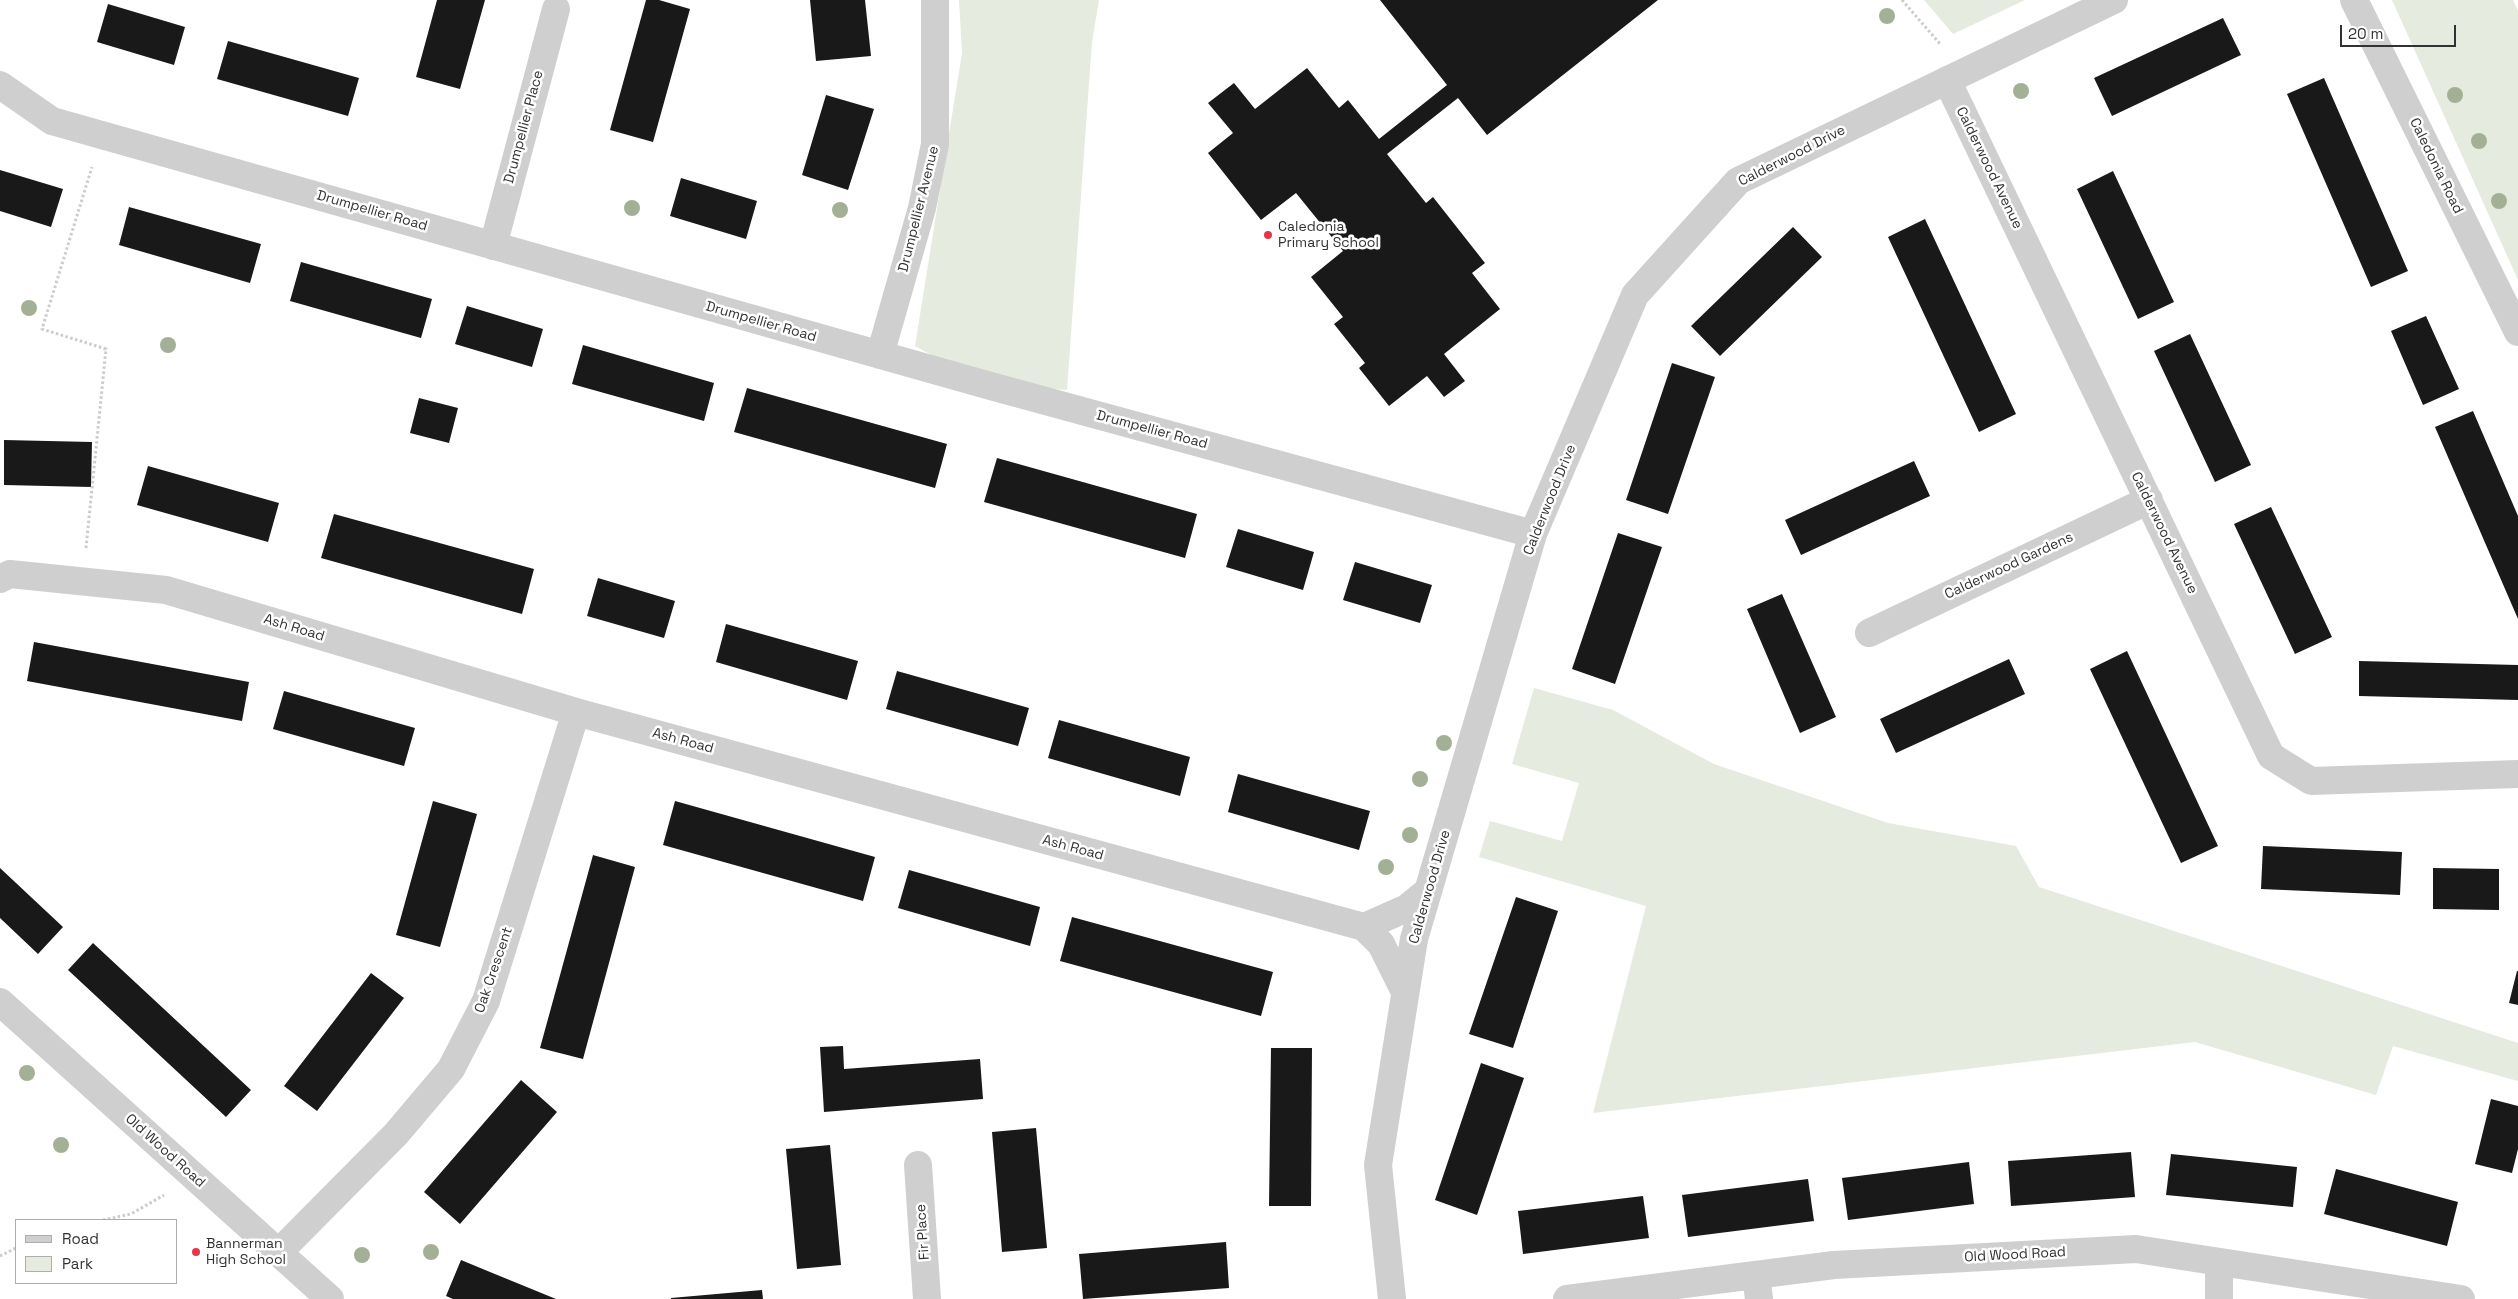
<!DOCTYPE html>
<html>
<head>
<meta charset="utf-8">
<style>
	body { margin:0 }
	#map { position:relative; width:2518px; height:1299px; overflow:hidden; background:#fff; font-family:"Space Grotesk",sans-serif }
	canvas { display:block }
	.legend { position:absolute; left:15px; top:1219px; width:162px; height:65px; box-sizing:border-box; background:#fff; border:1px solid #adadad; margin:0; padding:6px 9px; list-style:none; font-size:15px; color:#323232 }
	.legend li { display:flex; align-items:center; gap:10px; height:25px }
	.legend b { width:25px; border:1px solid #adadad }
	.scale { position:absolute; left:2340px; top:25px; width:116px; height:22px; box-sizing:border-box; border:2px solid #323232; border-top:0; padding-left:6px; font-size:15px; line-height:18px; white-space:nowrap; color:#323232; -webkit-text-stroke:4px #fff; paint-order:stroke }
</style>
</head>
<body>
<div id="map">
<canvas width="2518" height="1299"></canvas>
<ul class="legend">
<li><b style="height:6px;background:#cfcfcf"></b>Road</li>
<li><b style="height:14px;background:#e5ebde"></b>Park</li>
</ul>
<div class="scale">20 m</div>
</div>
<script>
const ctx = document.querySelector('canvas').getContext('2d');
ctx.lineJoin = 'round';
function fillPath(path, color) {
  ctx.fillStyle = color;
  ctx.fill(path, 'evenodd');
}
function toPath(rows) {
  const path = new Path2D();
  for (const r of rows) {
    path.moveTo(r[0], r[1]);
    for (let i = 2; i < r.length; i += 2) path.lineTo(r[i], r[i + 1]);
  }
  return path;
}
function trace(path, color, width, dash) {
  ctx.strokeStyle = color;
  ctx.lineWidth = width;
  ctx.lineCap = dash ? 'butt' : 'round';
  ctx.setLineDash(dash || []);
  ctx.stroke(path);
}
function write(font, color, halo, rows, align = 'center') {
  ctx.font = font + ' "Space Grotesk",sans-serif';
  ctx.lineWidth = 5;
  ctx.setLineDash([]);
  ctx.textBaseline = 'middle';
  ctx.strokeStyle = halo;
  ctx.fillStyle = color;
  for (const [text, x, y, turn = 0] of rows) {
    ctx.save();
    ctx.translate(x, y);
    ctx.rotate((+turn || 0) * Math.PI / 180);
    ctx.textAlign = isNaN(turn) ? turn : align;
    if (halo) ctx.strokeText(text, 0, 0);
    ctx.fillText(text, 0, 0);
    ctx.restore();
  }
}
const green = toPath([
	[959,0,1099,0,1092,42,1067,390,987,385,915,346,962,53],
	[1924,0,2025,0,1953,34],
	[2392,0,2513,0,2518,11,2518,280],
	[1534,688,1613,710,1714,764,1888,823,2016,846,2039,887,2518,1043,2518,1081,2393,1046,2376,1095,2195,1042,1593,1113,1646,906,1479,857,1490,821,1562,841,1579,783,1512,764]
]);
const building = toPath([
	[437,0,485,0,460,89,416,77],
	[646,0,659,0,690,9,653,142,610,130],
	[810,0,865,0,871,56,816,61],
	[1380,0,1658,0,1487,135,1458,98,1387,154,1426,203,1433,197,1485,263,1472,273,1500,309,1444,354,1465,381,1444,397,1427,376,1389,406,1359,368,1365,363,1334,324,1343,317,1311,277,1343,251,1296,193,1261,220,1208,153,1233,133,1208,103,1234,83,1255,109,1307,68,1339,108,1348,100,1379,139,1447,85],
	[108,4,185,27,174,65,97,42],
	[2223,18,2241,55,2112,116,2094,78],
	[228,41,359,78,348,116,217,79],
	[2324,78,2408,271,2371,287,2287,94],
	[826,95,874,109,848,190,802,175],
	[0,170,63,189,51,227,0,211],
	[2113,171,2174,302,2138,319,2077,189],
	[681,178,757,201,746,239,670,216],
	[129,207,261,244,250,283,119,245],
	[1925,219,2016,414,1979,432,1888,237],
	[1793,227,1822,257,1720,356,1691,326],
	[301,262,432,299,421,338,290,301],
	[467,306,543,329,532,367,455,344],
	[2426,316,2459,389,2423,405,2391,331],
	[2190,334,2251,465,2215,482,2154,351],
	[583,345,714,383,704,421,572,384],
	[1672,363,1715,377,1668,514,1626,500],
	[747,388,947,444,935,488,734,432],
	[419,398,458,408,449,443,410,433],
	[2473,411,2518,516,2518,619,2435,427],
	[4,440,92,442,91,487,4,485],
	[997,458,1197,514,1185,558,984,502],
	[1914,461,1930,496,1801,555,1785,520],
	[148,466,279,503,268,542,137,505],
	[2271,507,2332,637,2295,654,2234,524],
	[334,514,534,569,522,614,321,558],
	[1238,529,1314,552,1303,590,1226,567],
	[1618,533,1662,547,1615,684,1572,669],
	[1355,562,1432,585,1420,623,1343,600],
	[598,578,675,601,664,638,587,616],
	[1782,594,1836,717,1800,733,1747,609],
	[726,624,858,661,847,700,716,662],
	[34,642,249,682,242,721,27,681],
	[2127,651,2218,846,2181,863,2090,669],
	[2009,659,2025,694,1896,753,1880,719],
	[2359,661,2518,665,2518,700,2359,696],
	[897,671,1029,708,1018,746,886,709],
	[284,691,415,728,404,766,273,729],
	[1059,720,1190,757,1180,796,1048,758],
	[1238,774,1370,811,1359,850,1228,812],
	[433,801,477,814,440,947,396,935],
	[675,801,875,857,863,901,663,845],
	[2263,846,2402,852,2400,895,2261,889],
	[593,855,635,867,583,1059,540,1048],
	[0,868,63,927,38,954,0,918],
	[2433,868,2499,869,2499,910,2433,909],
	[909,870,1040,907,1030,946,898,908],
	[1516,897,1558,911,1513,1048,1469,1034],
	[1072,917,1273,972,1261,1016,1060,961],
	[93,943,251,1090,226,1117,68,970],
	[2517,971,2518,971,2518,1005,2509,1003],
	[371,973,404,998,317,1111,284,1086],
	[843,1046,844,1069,980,1059,983,1099,824,1112,820,1047],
	[1271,1048,1312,1048,1311,1206,1269,1206],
	[1481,1063,1524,1078,1477,1215,1435,1200],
	[521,1080,557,1112,460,1224,424,1192],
	[2491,1099,2518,1106,2518,1149,2512,1173,2475,1164],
	[1036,1128,1047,1248,1002,1252,992,1132],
	[830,1145,841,1265,797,1269,786,1149],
	[2131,1152,2135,1197,2011,1206,2008,1161],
	[2171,1154,2297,1167,2293,1207,2166,1195],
	[1969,1162,1974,1204,1848,1220,1842,1178],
	[2336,1169,2458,1202,2447,1246,2324,1214],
	[1808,1179,1814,1221,1688,1237,1682,1195],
	[1643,1196,1649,1238,1523,1254,1518,1211],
	[1226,1242,1229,1288,1083,1299,1079,1254],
	[461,1260,490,1272,556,1299,453,1299,446,1296],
	[762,1290,763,1299,671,1299,671,1298]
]);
const path = toPath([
	[1902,0,1941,45],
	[86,548,106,349,42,329,92,167],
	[103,1220,131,1214,164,1195],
	[0,1256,16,1248]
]);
const minor = toPath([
	[2354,0,2518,332],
	[1947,80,2271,756,2311,781,2518,774],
	[0,85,52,121,987,385,1533,534],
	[493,246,556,9],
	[880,355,922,208,935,144,935,0],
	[0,579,10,574,166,590,576,712,1364,927,1381,944,1405,992],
	[1869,633,2149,500],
	[1364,927,1407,908,1428,891],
	[0,1002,330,1299],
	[918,1165,927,1299],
	[278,1253,396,1134,451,1069,486,1001,576,712],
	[1756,1275,1759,1299],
	[1392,1299,1378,1165,1414,939,1533,534,1635,295,1738,181,2114,0],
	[1567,1299,1834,1265,2136,1249,2461,1299],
	[2219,1299,2219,1262]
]);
const trees = [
	[1887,16],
	[2021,91],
	[2455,95],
	[2479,141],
	[2499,201],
	[632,208],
	[840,210],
	[29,308],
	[168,345],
	[1444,743],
	[1420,779],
	[1410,835],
	[1386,867],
	[27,1073],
	[61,1145],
	[431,1252],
	[362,1255]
];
const markers = [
	[1268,235,5,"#e73649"],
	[196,1252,5,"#e73649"]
];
const streetNames = [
	["Drumpellier Place",524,127,-75],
	["Calderwood Drive",1792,156,-27],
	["Caledonia Road",2436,166,64],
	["Calderwood Avenue",1989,168,64],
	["Drumpellier Avenue",919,209,-76],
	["Drumpellier Road",372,211,16],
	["Drumpellier Road",761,322,16],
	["Drumpellier Road",1152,430,15],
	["Calderwood Drive",1550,500,-68],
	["Calderwood Avenue",2164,533,64],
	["Calderwood Gardens",2009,566,-25],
	["Ash Road",294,628,17],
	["Ash Road",683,741,15],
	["Ash Road",1073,848,15],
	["Calderwood Drive",1430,887,-74],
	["Oak Crescent",494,970,-71],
	["Old Wood Road",165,1151,42],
	["Fir Place",923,1232,-94],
	["Old Wood Road",2015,1255,-3]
];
const poiNames = [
	["Caledonia",1278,227],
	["Primary School",1278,243],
	["Bannerman",206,1244],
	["High School",206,1260]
];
fillPath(green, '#e5ebde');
fillPath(building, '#191919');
trace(path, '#ccc', 3, [2.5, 2.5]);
trace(minor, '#cfcfcf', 28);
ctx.fillStyle = '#a3b095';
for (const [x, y] of trees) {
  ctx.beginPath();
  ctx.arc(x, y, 8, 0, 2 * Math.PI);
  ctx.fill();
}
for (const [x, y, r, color] of markers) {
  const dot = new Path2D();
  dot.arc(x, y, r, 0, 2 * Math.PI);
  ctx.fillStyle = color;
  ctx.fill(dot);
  trace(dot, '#fff', 2);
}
write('14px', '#323232', '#fff', streetNames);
write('14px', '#323232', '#fff', poiNames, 'left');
</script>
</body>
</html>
